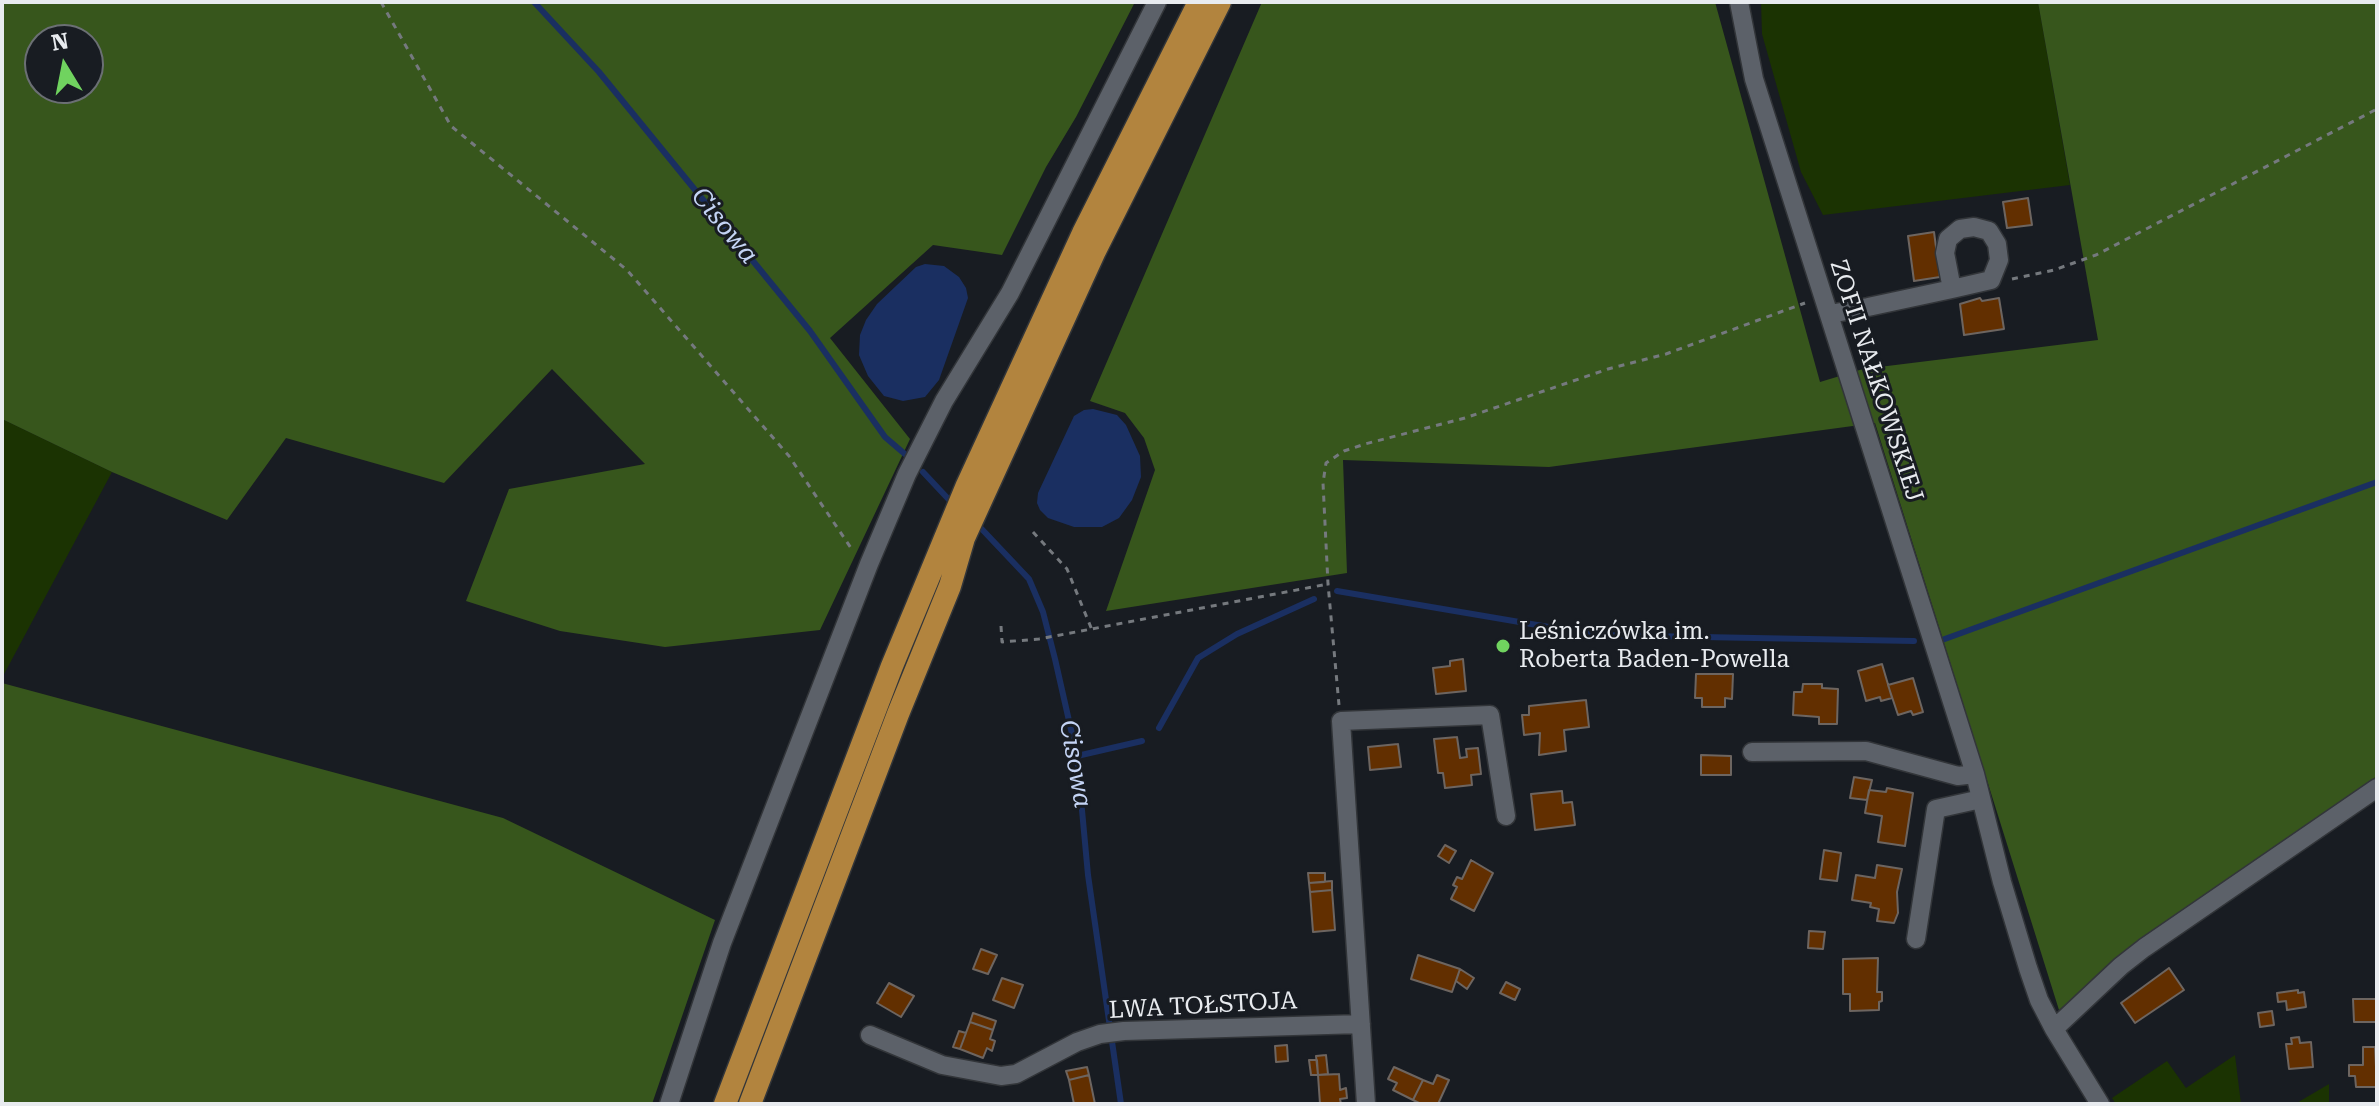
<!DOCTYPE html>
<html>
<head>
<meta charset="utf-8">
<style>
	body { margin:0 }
	#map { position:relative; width:2379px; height:1106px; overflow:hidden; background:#181c22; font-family:"Roboto Serif",serif }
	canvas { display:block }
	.frame { position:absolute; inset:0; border:4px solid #e8ebef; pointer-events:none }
	.north { position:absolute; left:24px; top:24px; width:80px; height:80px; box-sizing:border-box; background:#181c22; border:2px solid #6b6f74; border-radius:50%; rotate:350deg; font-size:22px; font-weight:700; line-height:32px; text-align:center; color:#e8ebef }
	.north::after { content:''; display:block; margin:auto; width:28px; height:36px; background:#70d35f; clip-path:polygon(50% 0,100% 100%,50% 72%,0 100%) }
</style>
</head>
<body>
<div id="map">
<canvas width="2379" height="1106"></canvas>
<div class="frame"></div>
<div class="north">N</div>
</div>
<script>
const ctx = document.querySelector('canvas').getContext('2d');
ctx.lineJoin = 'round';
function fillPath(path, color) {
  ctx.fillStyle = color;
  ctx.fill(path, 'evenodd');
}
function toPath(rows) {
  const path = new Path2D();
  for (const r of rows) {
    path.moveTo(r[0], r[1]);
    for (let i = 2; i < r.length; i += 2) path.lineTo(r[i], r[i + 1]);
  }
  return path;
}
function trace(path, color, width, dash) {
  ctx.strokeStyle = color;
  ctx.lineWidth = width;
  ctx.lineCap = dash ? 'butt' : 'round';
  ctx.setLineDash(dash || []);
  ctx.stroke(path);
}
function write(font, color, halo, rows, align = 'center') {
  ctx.font = font + ' "Roboto Serif",serif';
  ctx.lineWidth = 6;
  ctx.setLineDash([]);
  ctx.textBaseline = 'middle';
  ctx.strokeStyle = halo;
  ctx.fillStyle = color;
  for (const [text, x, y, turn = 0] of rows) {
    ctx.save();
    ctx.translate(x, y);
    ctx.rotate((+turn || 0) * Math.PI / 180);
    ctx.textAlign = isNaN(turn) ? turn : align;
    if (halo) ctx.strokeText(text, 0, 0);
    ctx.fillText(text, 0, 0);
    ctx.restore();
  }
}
const green = toPath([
	[1761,2,2038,2,2070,185,1823,215,1801,172,1762,34],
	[2,419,112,472,2,678],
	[2235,1055,2241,1104,2116,1104,2112,1098,2167,1061,2186,1088],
	[2329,1084,2329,1104,2295,1104]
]);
const forest = toPath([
	[2,2,1135,2,1076,117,1046,167,1002,255,933,245,830,338,910,439,820,630,665,647,560,631,466,601,509,489,645,464,552,369,444,483,286,438,227,520,112,472,2,419],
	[40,40,88,40,88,88,40,88],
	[1262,2,1715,2,1820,382,1863,369,2098,340,2038,2,2377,2,2377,776,2126,955,2059,1010,1875,423,1549,467,1343,460,1347,573,1106,611,1155,470,1144,438,1125,413,1090,401],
	[2,683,503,818,715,920,652,1104,2,1104]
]);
const water = toPath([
	[925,264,944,266,959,277,966,288,968,298,939,380,925,397,903,401,884,396,868,376,859,355,860,335,866,320,877,304,916,267],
	[1093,409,1117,415,1126,425,1140,456,1141,477,1132,500,1119,518,1102,527,1074,527,1048,518,1040,510,1037,503,1038,493,1074,416,1084,410]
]);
const stream = toPath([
	[534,2,599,72,810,331,885,437,906,455],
	[923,472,953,504],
	[977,524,1029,579,1043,612,1055,659,1077,756,1088,875,1121,1104],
	[1337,591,1596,635,1914,641],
	[1942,640,2377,482],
	[1159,728,1198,658,1237,634,1314,599],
	[1077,756,1142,741]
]);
const building = toPath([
	[2028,198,2032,225,2007,228,2003,202,2028,198],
	[1934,232,1940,277,1914,281,1908,236,1934,232],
	[1980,298,1982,301,1999,298,2004,329,1964,335,1960,304,1980,298],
	[1463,659,1466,691,1436,694,1433,668,1450,666,1450,661,1463,659],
	[1882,664,1892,698,1881,701,1880,697,1866,701,1858,671,1882,664],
	[1696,674,1733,674,1732,699,1725,698,1725,707,1702,707,1702,698,1695,698,1696,674],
	[1913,678,1923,712,1913,715,1911,711,1898,715,1888,685,1913,678],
	[1803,684,1822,684,1822,688,1838,689,1837,724,1819,724,1819,717,1793,715,1794,692,1802,692,1803,684],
	[1586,700,1589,727,1564,730,1566,751,1539,755,1540,733,1524,735,1522,715,1529,715,1529,706,1586,700],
	[1457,737,1460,758,1467,757,1466,749,1478,748,1481,774,1471,775,1472,785,1445,788,1443,773,1438,773,1434,739,1457,737],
	[1398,744,1401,767,1370,770,1368,747,1398,744],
	[1701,755,1731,756,1731,775,1701,775,1701,755],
	[1854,777,1872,780,1867,800,1850,798,1854,777],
	[1887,788,1913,793,1905,846,1878,842,1882,816,1865,813,1869,790,1886,792,1887,788],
	[1562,791,1563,803,1572,802,1575,825,1535,830,1531,794,1562,791],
	[1445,845,1456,851,1449,863,1438,856,1445,845],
	[1824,850,1841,853,1837,881,1820,879,1824,850],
	[1471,860,1493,873,1474,911,1451,899,1457,887,1453,885,1457,877,1462,879,1471,860],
	[1877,865,1902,869,1897,892,1898,913,1894,923,1877,921,1879,909,1870,907,1871,903,1852,900,1856,875,1875,878,1877,865],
	[1308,873,1325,873,1325,882,1309,883,1308,873],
	[1332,881,1332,890,1310,892,1309,883,1332,881],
	[1332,890,1335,930,1313,932,1310,892,1332,890],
	[1809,931,1825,932,1823,949,1808,948,1809,931],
	[981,949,997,955,988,974,973,969,981,949],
	[1418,955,1460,969,1452,992,1411,979,1418,955],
	[1878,958,1877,992,1882,992,1882,1001,1879,1002,1879,1010,1850,1011,1850,994,1843,994,1843,959,1878,958],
	[2169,968,2184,990,2135,1023,2121,1003,2169,968],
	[1460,969,1474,978,1467,989,1456,981,1460,969],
	[1002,978,1023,985,1014,1008,993,1000,1002,978],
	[1506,982,1520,989,1515,1000,1500,993,1506,982],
	[889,983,914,996,901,1017,877,1003,889,983],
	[2298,990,2298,993,2304,992,2306,1007,2287,1010,2286,1001,2278,1002,2277,993,2298,990],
	[2353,999,2377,999,2377,1022,2354,1022,2353,999],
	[2272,1011,2274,1025,2260,1027,2258,1013,2272,1011],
	[973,1013,996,1021,993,1030,970,1022,973,1013],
	[970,1022,993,1030,990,1039,995,1041,992,1051,987,1048,983,1058,960,1049,970,1022],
	[959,1031,966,1033,960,1049,953,1047,959,1031],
	[2299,1037,2300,1043,2311,1042,2313,1067,2289,1069,2286,1044,2292,1044,2291,1038,2299,1037],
	[1287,1045,1288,1061,1276,1062,1275,1046,1287,1045],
	[2363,1047,2375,1047,2377,1087,2356,1087,2355,1076,2349,1076,2349,1065,2363,1065,2363,1047],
	[1326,1055,1328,1074,1318,1075,1316,1056,1326,1055],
	[1309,1060,1317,1060,1318,1075,1311,1075,1309,1060],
	[1087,1067,1089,1075,1069,1080,1066,1071,1087,1067],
	[1394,1067,1423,1080,1413,1100,1393,1090,1397,1083,1388,1079,1394,1067],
	[1339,1074,1340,1090,1346,1088,1347,1098,1340,1099,1341,1104,1320,1104,1318,1075,1339,1074],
	[1089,1075,1095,1104,1074,1104,1069,1080,1089,1075],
	[1437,1075,1449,1080,1438,1104,1421,1104,1413,1100,1423,1080,1433,1084,1437,1075]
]);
const path = toPath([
	[381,2,451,126,627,270,789,456,853,551],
	[2012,279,2054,270,2096,255,2377,109],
	[1033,532,1067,569,1092,630],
	[1001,626,1002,642,1039,639,1328,584],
	[1339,705,1328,584,1323,483,1326,463,1344,451,1365,444,1465,418,1608,369,1666,354,1805,303]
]);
const minor = toPath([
	[1739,2,1754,79,1975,774,2002,882,2028,968,2039,1000,2054,1029,2100,1104],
	[1830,314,1868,307,1952,289,1991,280,1999,260,1997,244,1989,231,1974,227,1960,229,1948,239,1945,253,1952,289],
	[1752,752,1866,751,1958,776,1975,774],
	[1916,939,1936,809,1981,799],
	[2054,1029,2121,966,2144,948,2377,788],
	[870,1035,942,1065,1001,1076,1016,1074,1077,1042,1100,1034,1124,1031,1361,1024],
	[669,1104,722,943,869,564,907,474,944,401,1010,293,1157,2],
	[1366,1104,1341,721,1490,715,1506,816]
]);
const major = toPath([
	[725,1104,892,666,967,485,1083,233,1199,2],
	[750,1104,898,714,950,586,964,538,1095,251,1220,2]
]);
const markers = [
	[1503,646,8,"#70d35f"]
];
const streetNames = [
	["ZOFII NAŁKOWSKIEJ",1876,381,72],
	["LWA TOŁSTOJA",1203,1006,-3]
];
const poiNames = [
	["Leśniczówka im.",1519,632],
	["Roberta Baden-Powella",1519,660]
];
const waterNames = [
	["Cisowa",724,226,51],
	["Cisowa",1075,764,80]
];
fillPath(green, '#1b3302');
fillPath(forest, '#37561c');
fillPath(water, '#1a2f61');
trace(stream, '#1a2f61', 6);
fillPath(building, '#622f00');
trace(building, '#6d6560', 2);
trace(minor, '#323539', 21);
trace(major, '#323539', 25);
trace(path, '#75797e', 3, [6, 6]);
trace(minor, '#5c6169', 18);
trace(major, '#b2843e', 22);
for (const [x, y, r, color] of markers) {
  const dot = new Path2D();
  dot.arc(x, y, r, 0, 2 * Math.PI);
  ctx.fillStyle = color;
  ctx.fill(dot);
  trace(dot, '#181c22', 3);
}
write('24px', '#e8ebef', '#181c22', streetNames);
write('24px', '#e8ebef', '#181c22', poiNames, 'left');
write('italic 26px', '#c4d4f5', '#181c22', waterNames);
</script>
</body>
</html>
